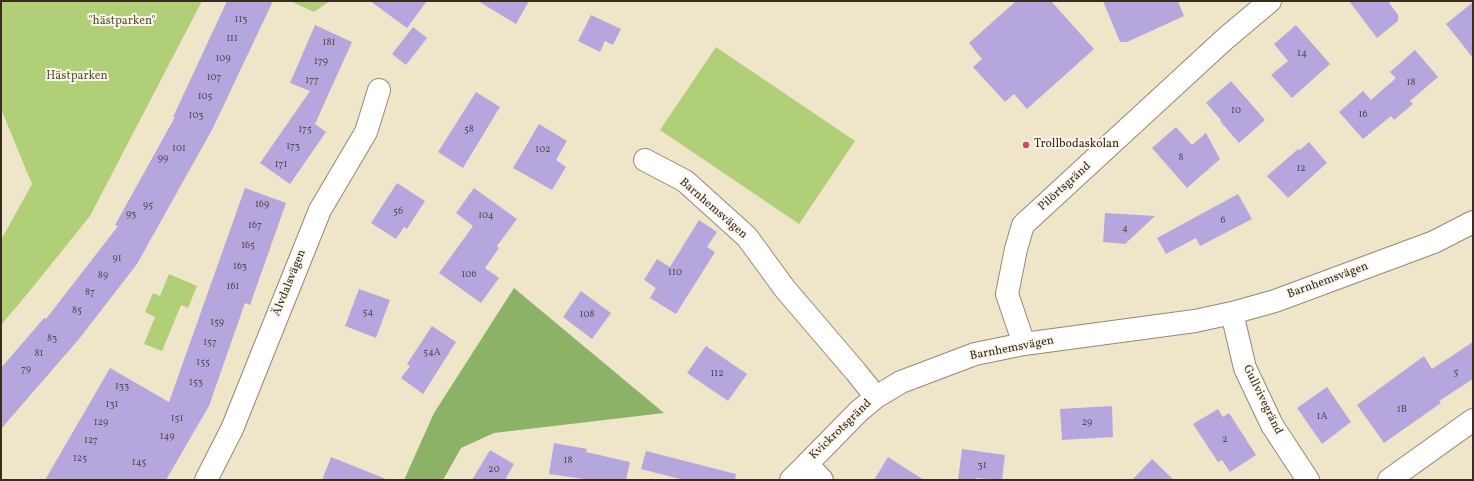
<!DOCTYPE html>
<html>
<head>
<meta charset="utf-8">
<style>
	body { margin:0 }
	#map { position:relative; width:1474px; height:481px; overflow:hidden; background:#efe6c9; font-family:Vollkorn,serif }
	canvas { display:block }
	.frame { position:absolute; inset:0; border:2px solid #3b2a1e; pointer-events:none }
</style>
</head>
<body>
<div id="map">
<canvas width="1474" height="481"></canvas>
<div class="frame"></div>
</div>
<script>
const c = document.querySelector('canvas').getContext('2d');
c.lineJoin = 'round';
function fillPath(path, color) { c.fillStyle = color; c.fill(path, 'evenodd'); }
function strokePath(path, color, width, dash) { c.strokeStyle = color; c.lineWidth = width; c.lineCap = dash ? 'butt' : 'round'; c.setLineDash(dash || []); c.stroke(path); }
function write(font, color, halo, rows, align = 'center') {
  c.font = font + ' Vollkorn,serif'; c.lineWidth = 4; c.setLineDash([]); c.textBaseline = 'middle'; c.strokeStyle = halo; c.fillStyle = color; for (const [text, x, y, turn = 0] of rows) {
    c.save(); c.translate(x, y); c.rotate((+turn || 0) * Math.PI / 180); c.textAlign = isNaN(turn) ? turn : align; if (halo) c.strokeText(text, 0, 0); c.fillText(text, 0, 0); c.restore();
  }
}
fillPath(new Path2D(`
	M3,1H202L90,216L28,293L1,325V240L32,184L1,109V3Z
	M290,1H330L314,12Z
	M716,47L855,141L799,224L660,130Z
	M169,274L197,286L188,308L181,305L162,351L144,344L155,317L145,312L153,293L160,296Z`), '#b0cf77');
fillPath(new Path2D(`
	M514,288L664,413L494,433L461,448L443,480H404L434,413Z`), '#8cb268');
fillPath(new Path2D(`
	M227,1H273L213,128L137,264L79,339L1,429V368L44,318L46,319L118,226L115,225L175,117H173Z
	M370,1H427L407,28Z
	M478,1H529L516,24Z
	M1016,1H1051L1094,49L1027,109L1014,94L1005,102L973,67L982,59L969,43Z
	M1103,1H1178L1184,16L1127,42H1120Z
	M1349,1H1388L1398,15V21L1377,38Z
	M1473,2V58L1446,24Z
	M591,15L621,29L613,45L605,41L600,52L578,41Z
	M315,25L352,42L315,124L326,132L290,184L260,163L310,91L290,83Z
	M1296,25L1330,64L1292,98L1271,75L1288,61L1274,44Z
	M413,27L427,38L406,65L392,54Z
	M1415,50L1438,77L1410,101L1413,104L1394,120L1391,116L1363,139L1339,112L1363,91L1371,100L1396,78L1390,72Z
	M1231,81L1265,120L1239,143L1220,121L1221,120L1206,103Z
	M476,92L500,107L463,168L438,152Z
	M539,124L567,141L556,160L566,167L552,190L513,168Z
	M1176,127L1192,145L1206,133L1220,159L1187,188L1152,148Z
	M1309,142L1327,163L1288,198L1267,176L1298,149L1300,150Z
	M397,183L425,201L407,229L404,227L396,239L371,223Z
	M245,188L286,203L250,305L245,303L209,406L166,480H45L110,368L169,402Z
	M474,188L517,219L497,246L499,248L485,268L499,278L481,303L439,273L473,226L456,213Z
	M1238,194L1252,219L1200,246L1196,238L1166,254L1157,238Z
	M1105,213L1155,216L1125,244L1103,242Z
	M699,220L717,232L707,247L715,252L676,314L650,298L656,288L644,280L657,259L670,267Z
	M359,289L390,300L376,338L345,326Z
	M581,291L611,313L592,339L563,317Z
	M432,326L456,342L423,394L401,378L410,366L407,364Z
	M1473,342V379L1439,401L1441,403L1384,443L1357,405L1424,356L1432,369Z
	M706,346L747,374L728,401L687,373Z
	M1327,387L1351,422L1322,444L1297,408Z
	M1112,406L1113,437L1062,440L1060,409Z
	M1218,409L1223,417L1229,413L1256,455L1230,472L1222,460L1218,462L1193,424Z
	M554,443L587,449L586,452L630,462L626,480H591L549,474Z
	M962,449L1005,455L1002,480L976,478V480H958Z
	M490,450L514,464L505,480H472Z
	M646,451L736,474L735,480H684L641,469Z
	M331,457L386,479L385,480H322Z
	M888,457L924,480H874Z
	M1152,459L1174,480H1132Z`), '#b5a7de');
const minor = new Path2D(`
	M645,160L685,181L747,237L785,289L856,372L876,397L901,382L975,354L1024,344L1195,321L1232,313L1275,301L1434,242L1473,222
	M1232,313L1245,368L1272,425L1308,480
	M1024,344L1007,294L1016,249L1023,225L1226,38L1270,1
	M206,480L232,429L320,210L366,132L379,90
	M791,480L807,464
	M822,480L807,464L859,411L876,397
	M1389,480L1473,420`);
strokePath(minor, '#958874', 24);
strokePath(minor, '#fff', 22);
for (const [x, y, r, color] of [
	[1026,145,4,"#d1495b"]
]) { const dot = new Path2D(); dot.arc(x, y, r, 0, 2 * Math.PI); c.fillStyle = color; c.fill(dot); strokePath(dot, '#fbf7ec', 1.5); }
write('10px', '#5a494e', null, [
	["113",241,20],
	["111",232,39],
	["181",329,43],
	["14",1302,54],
	["109",223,59],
	["179",321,62],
	["107",214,78],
	["177",312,81],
	["18",1411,83],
	["105",205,97],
	["10",1236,111],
	["16",1363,115],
	["103",196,116],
	["175",305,130],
	["58",469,130],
	["173",293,147],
	["101",179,149],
	["102",543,150],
	["8",1181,158],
	["99",163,159],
	["171",281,165],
	["12",1301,169],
	["169",262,205],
	["95",148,206],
	["56",398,212],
	["93",131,215],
	["104",486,216],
	["6",1223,221],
	["167",255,226],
	["4",1125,229],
	["165",248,246],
	["91",117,259],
	["163",240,267],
	["110",675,273],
	["106",469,275],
	["89",103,276],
	["161",233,287],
	["87",90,293],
	["85",77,311],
	["54",368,313],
	["108",587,315],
	["159",217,323],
	["83",52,339],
	["157",210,343],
	["54A",432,353],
	["81",39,354],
	["155",203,363],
	["79",26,370],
	["5",1456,373],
	["112",717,374],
	["153",196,383],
	["133",122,387],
	["131",112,405],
	["1B",1402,410],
	["1A",1322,417],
	["151",177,419],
	["129",101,423],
	["29",1087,423],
	["149",167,437],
	["2",1225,440],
	["127",91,441],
	["125",80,459],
	["18",568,461],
	["145",139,463],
	["31",982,466],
	["20",494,470]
]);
write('12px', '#585334', '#fbf7ec', [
	["\"hästparken\"",122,22],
	["Hästparken",77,77]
]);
write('12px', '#3b2a1e', '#fbf7ec', [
	["Trollbodaskolan",1034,145]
], 'left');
write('12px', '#3b2a1e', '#fbf7ec', [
	["Pilörtsgränd",1065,187,-42],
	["Barnhemsvägen",713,209,41],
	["Barnhemsvägen",1328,281,-20],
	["Älvdalsvägen",290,283,-68],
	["Barnhemsvägen",1012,349,-11],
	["Gullvivegränd",1262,400,64],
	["Kvickrotsgränd",841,430,-44]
]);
</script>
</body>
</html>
